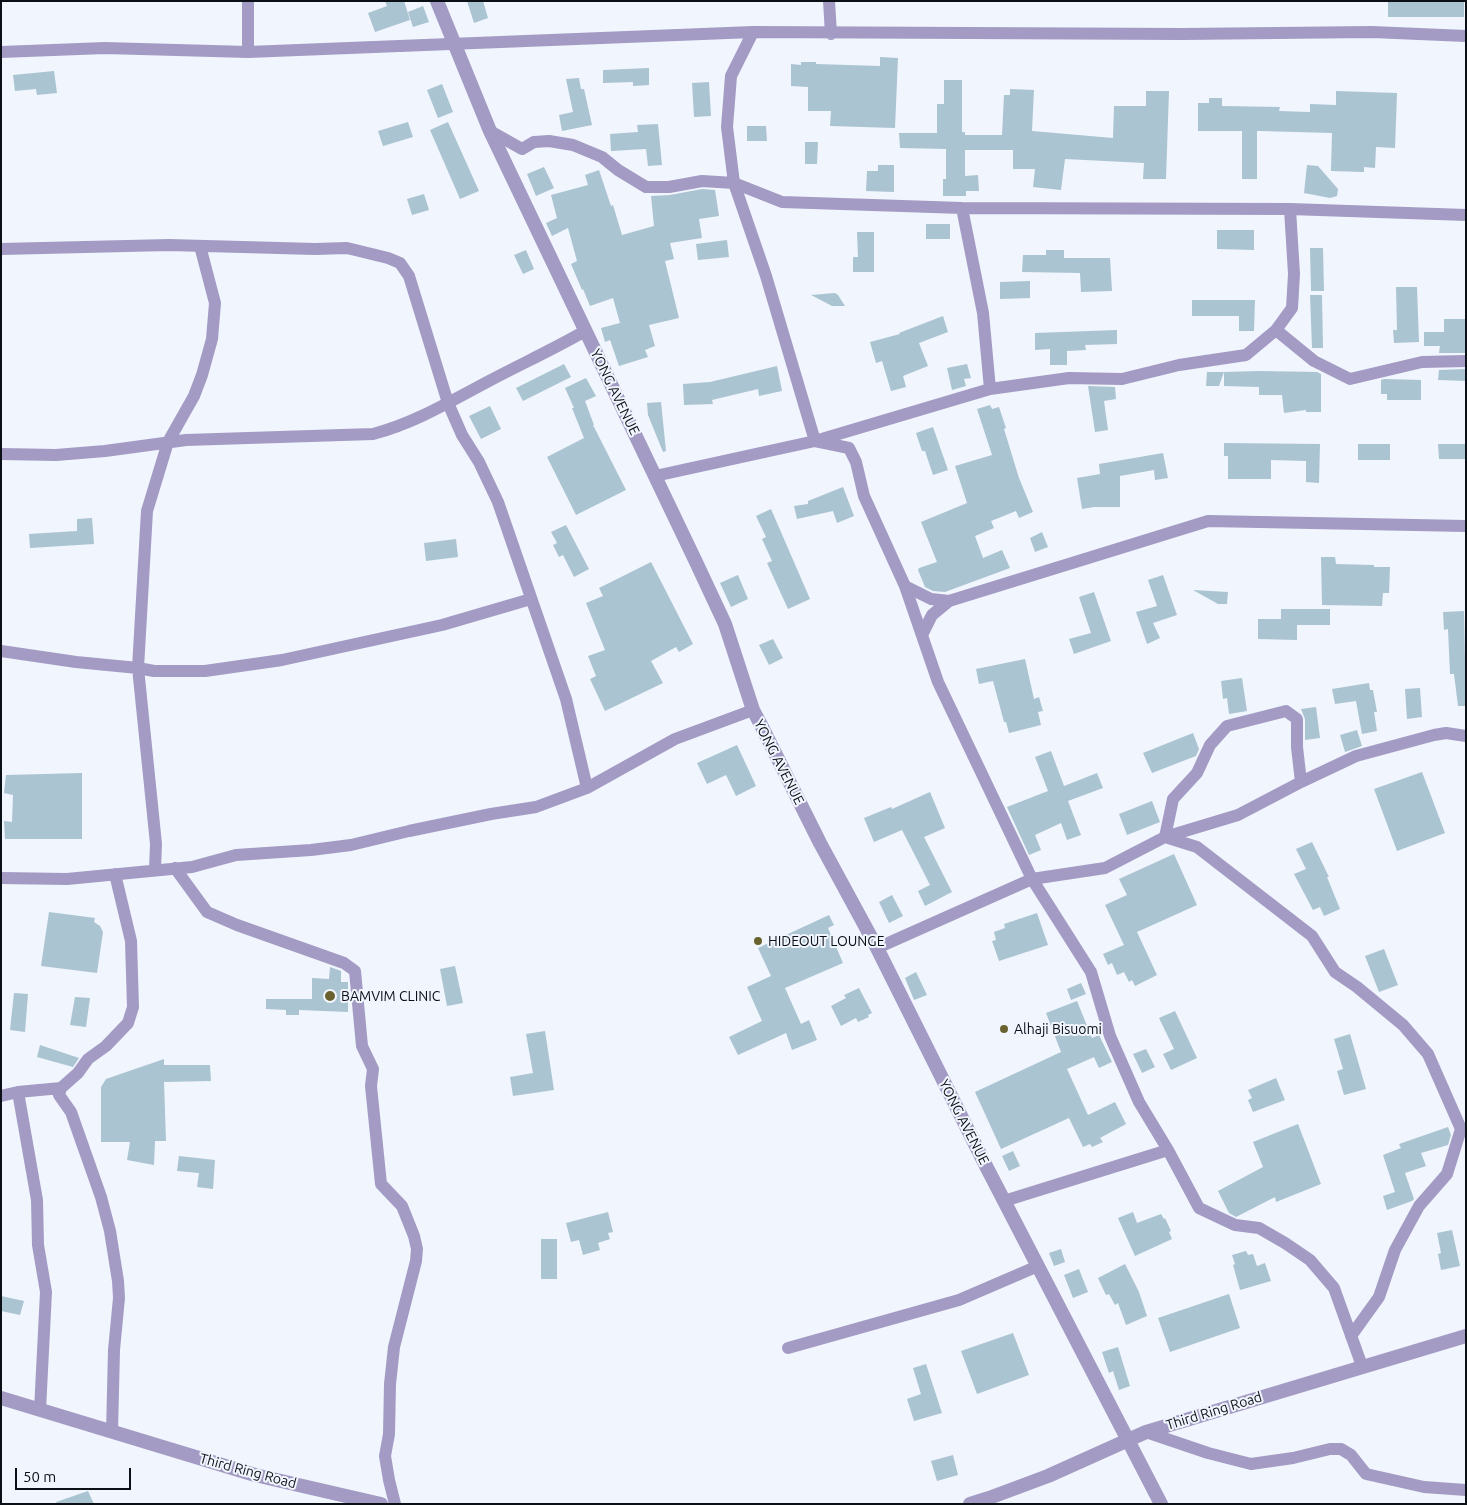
<!DOCTYPE html>
<html>
<head>
<meta charset="utf-8">
<style>
	body { margin:0 }
	#map { position:relative; width:1467px; height:1505px; overflow:hidden; background:#f0f5fe; font-family:Ubuntu,sans-serif }
	canvas { display:block }
	.frame { position:absolute; inset:0; border:2px solid #0b0f16; pointer-events:none }
	.scale { position:absolute; left:15px; top:1468px; width:116px; height:22px; box-sizing:border-box; border:2px solid #0b0f16; border-top:0; padding-left:6px; font-size:15px; line-height:18px; white-space:nowrap; color:#0b0f16; -webkit-text-stroke:4px #f0f5fe; paint-order:stroke }
</style>
</head>
<body>
<div id="map">
<canvas width="1467" height="1505"></canvas>
<div class="frame"></div>
<div class="scale">50 m</div>
</div>
<script>
const c = document.querySelector('canvas').getContext('2d');
c.lineJoin = 'round';
function fillPath(path, color) { c.fillStyle = color; c.fill(path, 'evenodd'); }
function strokePath(path, color, width, dash) { c.strokeStyle = color; c.lineWidth = width; c.lineCap = dash ? 'butt' : 'round'; c.setLineDash(dash || []); c.stroke(path); }
function write(font, color, halo, rows, align = 'center') {
  c.font = font + ' Ubuntu,sans-serif'; c.lineWidth = 4; c.setLineDash([]); c.textBaseline = 'middle'; c.strokeStyle = halo; c.fillStyle = color; for (const [text, x, y, turn = 0] of rows) {
    c.save(); c.translate(x, y); c.rotate((+turn || 0) * Math.PI / 180); c.textAlign = isNaN(turn) ? turn : align; if (halo) c.strokeText(text, 0, 0); c.fillText(text, 0, 0); c.restore();
  }
}
fillPath(new Path2D(`
	M385,1H404L410,20L375,32L368,13L387,6Z
	M467,1H483L488,18L474,23Z
	M1388,1H1464V17H1388Z
	M423,6L429,22L413,27L408,12Z
	M880,57L898,58L895,128L830,126L831,111H808V87L791,86V64L801,65V62H816V64L880,66Z
	M649,68V85L633,86V82L603,83V70Z
	M54,71L57,93L37,95L36,89L15,91L13,75Z
	M579,78L581,89H584L592,125L562,131L559,115L573,112L566,79Z
	M944,80H962V132H965V135H1002L1004,95H1010V89L1034,90L1032,131L1113,138L1114,106H1146V91H1169L1166,179H1143L1144,163L1065,159L1061,190L1033,187L1035,169H1013V150H965V176L978,175L979,191H966V196H943V179H946V149L900,148L899,133H937V104H944Z
	M709,82L711,116L694,117L692,83Z
	M442,84L453,112L438,118L427,90Z
	M1336,91L1397,93L1395,148L1376,147L1375,168L1364,167V172L1331,171L1332,133L1259,131H1257V179H1242V131H1198V103H1209V98H1222V106L1280,107L1279,111L1310,112V104L1336,105Z
	M408,122L413,137L383,146L378,131Z
	M448,122L479,191L460,199L430,130Z
	M658,124L662,165L648,166L646,149L611,151L610,134L638,132L637,125Z
	M747,126H766L767,141H747Z
	M805,142H818L817,164H805Z
	M878,165H894V192L866,191L867,171H878Z
	M1307,165L1318,166L1338,189L1337,196L1330,198L1304,193Z
	M544,167L554,188L536,196L527,174Z
	M599,170L611,206L613,205L622,235L654,226L651,196L670,195L702,189L715,190L719,216L699,219L702,238L670,243L674,259L665,261L679,318L649,325L655,346L645,350L648,357L619,366L610,340L605,342L601,328L620,323L613,298L590,306L583,289L582,290L571,264L577,261L568,228L552,236L546,223L557,218L551,195L588,185L585,175Z
	M424,194L429,210L412,215L407,199Z
	M926,224H950V239H926Z
	M1217,230H1254V250L1217,249Z
	M857,232H874V272H853V257H858Z
	M727,240L729,257L698,260L696,244Z
	M1310,248H1323L1324,291H1311Z
	M526,250L534,269L523,274L514,255Z
	M1046,250H1064V258H1110L1112,291L1081,292L1080,273L1022,272L1023,255H1046Z
	M1030,281V298L1000,299V282Z
	M1396,287H1417L1419,342L1394,343L1393,330H1397Z
	M835,293L838,295L845,306H832L811,295Z
	M1310,295H1322L1323,348H1312Z
	M1192,300H1255L1254,331H1239V316H1192Z
	M943,316L948,332L919,343L928,366L903,376L906,387L891,391L882,361L876,363L870,342L900,334L899,333Z
	M1444,319H1466V353H1439L1440,346H1424V332H1444Z
	M1117,330V344L1085,345L1086,350L1067,351V365H1050V349L1035,350V333Z
	M564,364L571,377L523,401L516,388Z
	M967,364L971,378L964,379L966,386L952,390L947,368Z
	M777,366L782,391L759,396L758,389L712,400L713,404L684,405L683,384L710,382Z
	M1466,369V381L1438,380L1439,370Z
	M1259,371L1317,372L1321,374V412H1306V410L1284,413L1282,395H1259V387L1224,386V372Z
	M1207,372H1224L1219,386H1206Z
	M586,378L596,396L585,401L594,425H593L626,490L576,515L547,457L584,438L572,408H574L565,388Z
	M1384,379L1421,380V400H1387V394H1381V380Z
	M1088,386L1115,387L1116,399L1104,401L1108,430L1095,432Z
	M661,402L666,451L663,452L648,415L647,403Z
	M990,405L992,409L999,407L1006,428L1004,429L1019,478L1033,512L1019,518L1016,511L991,521L994,528L975,536L983,558L1002,550L1010,568L945,592L933,591L925,587L918,570L919,568L937,562L921,522L967,503L955,466L992,455L977,409Z
	M490,406L501,429L481,439L469,416Z
	M933,427L948,470L933,475L925,451H922L916,433Z
	M1224,443L1320,444L1319,483L1306,482V461L1271,460V479H1228V456H1224Z
	M1358,444H1390V460H1358Z
	M1438,444H1466V459H1439Z
	M1163,453L1168,478L1155,480L1154,470L1120,476V507H1094L1082,509L1077,478L1100,474L1099,464Z
	M843,487L854,516L837,523L833,511L797,519L794,506L808,504V501Z
	M771,509L810,599L788,609L767,563L772,561L762,539L766,537L756,516Z
	M92,518L94,544L30,548L29,534L77,531V519Z
	M566,525L589,569L574,577L563,555L559,557L553,545L557,543L551,532Z
	M1042,532L1048,547L1035,552L1030,538Z
	M456,539L458,557L426,561L424,543Z
	M1321,557H1335L1336,564L1374,565V567H1390L1389,593H1383L1382,606L1322,605Z
	M651,562L693,644L679,652L676,647L651,661L663,683L605,711L590,679L596,676L588,656L605,650L586,603L603,596L599,588Z
	M738,575L748,599L731,607L720,583Z
	M1163,575L1177,615L1153,623L1160,638L1147,644L1136,612L1157,606L1148,580Z
	M1193,590L1228,592L1227,604H1218Z
	M1094,592L1111,641L1074,654L1069,639L1091,633L1079,597Z
	M1281,609H1330V625H1297V640L1258,639V619H1281Z
	M1464,611L1466,706H1458L1454,674H1450L1448,629L1444,630L1443,612Z
	M773,639L783,658L769,665L759,645Z
	M1025,659L1034,699L1039,697L1043,711L1038,712L1041,725L1009,733L1006,722H1004L993,681L979,684L976,669Z
	M1242,678L1247,711L1229,714L1227,698L1223,699L1221,681Z
	M1369,683L1370,690H1373L1377,712H1374L1377,731L1362,734L1356,701L1335,704L1332,689Z
	M1420,688L1422,717L1407,719L1405,689Z
	M1316,707L1320,738L1305,740V719L1301,709Z
	M1357,730L1362,746L1345,752L1340,735Z
	M1193,733L1199,749L1196,756L1152,773L1143,753Z
	M737,745L756,786L736,796L726,775L707,784L697,763Z
	M1051,751L1064,786L1097,773L1103,788L1068,801L1081,835L1067,840L1061,823L1035,835L1041,850L1029,855L1007,807L1048,791L1035,757Z
	M1422,772L1445,833L1397,851L1374,789Z
	M82,773V839H5L4,821L12,822L13,795L4,793L6,775Z
	M930,792L945,828L924,837L952,892L925,906L918,891L930,885L902,830L874,842L864,818L891,807L892,809Z
	M1152,801L1160,822L1127,835L1119,814Z
	M1312,842L1329,877H1327L1340,909L1324,916L1320,907L1313,910L1294,874L1306,869L1296,849Z
	M1174,854L1197,905L1137,932L1157,975L1135,986L1132,980L1129,982L1124,972L1117,975L1112,963L1108,965L1103,954L1124,945L1105,905L1127,895L1119,879Z
	M892,895L903,916L889,923L879,902Z
	M49,912L95,918L94,922L100,926L103,932L97,973L41,966Z
	M1037,913L1048,945L999,961L992,941L996,940L994,932L1005,928L1004,924Z
	M829,915L834,925L828,928L843,963L785,988L801,1024L809,1020L817,1040L792,1050L786,1033L738,1055L729,1037L762,1021L747,987L771,976L758,948Z
	M1384,949L1398,985L1379,992L1365,956Z
	M455,966L463,1003L447,1006L440,969Z
	M330,967L341,971V982H348V1012L299,1010V1015H286V1010L266,1009V999H312V978L329,979Z
	M916,972L927,995L914,1000L905,978Z
	M1081,983L1086,994L1071,1000L1067,989Z
	M859,988L872,1013L868,1015L869,1017L858,1022L856,1018L841,1026L831,1006L846,998L844,995Z
	M14,993L28,994L25,1032L10,1030Z
	M75,997L90,998L86,1027L70,1025Z
	M1077,1001L1092,1038L1099,1035L1112,1062L1099,1068L1094,1057L1067,1069L1088,1115L1115,1102L1126,1124L1100,1138L1103,1142L1092,1147L1090,1144L1083,1147L1069,1118L1001,1149L975,1092L1061,1052L1046,1013Z
	M1175,1011L1197,1058L1171,1070L1163,1054L1174,1049L1159,1018Z
	M545,1031L554,1090L513,1096L510,1077L533,1073L526,1034Z
	M1350,1034L1366,1089L1344,1095L1337,1071L1343,1069L1334,1039Z
	M40,1045L79,1058L73,1067L37,1057Z
	M1146,1049L1155,1067L1142,1073L1133,1054Z
	M164,1059V1065H210L211,1081L164,1082L166,1141H155L154,1165L127,1160L130,1142H101V1087L106,1079Z
	M1276,1078L1285,1100L1253,1112L1248,1100L1252,1098L1248,1090Z
	M1298,1124L1321,1184L1276,1202L1275,1197L1236,1217L1229,1213L1218,1191L1263,1167L1253,1142Z
	M1448,1127L1451,1135L1448,1145L1421,1153L1426,1166L1405,1173L1414,1199L1412,1201L1387,1210L1383,1196L1395,1192L1383,1155L1401,1148L1399,1144Z
	M1013,1151L1020,1166L1009,1171L1002,1156Z
	M179,1156L215,1160L213,1189L197,1187L199,1173L177,1171Z
	M608,1212L613,1232L608,1233L610,1239L598,1243L600,1250L583,1255L579,1240L571,1242L566,1223Z
	M1133,1212L1137,1223L1161,1214L1164,1219L1165,1218L1171,1231L1169,1232L1172,1239L1135,1256L1118,1218Z
	M1452,1230L1460,1266L1441,1270L1438,1254L1441,1253L1437,1233Z
	M541,1239H557V1279H541Z
	M1061,1249L1065,1262L1054,1266L1049,1253Z
	M1246,1251L1248,1255L1253,1254L1257,1266L1265,1263L1271,1281L1240,1290L1233,1265L1235,1264L1232,1255Z
	M1125,1264L1139,1292L1147,1316L1126,1325L1118,1303L1115,1305L1109,1294L1106,1295L1098,1278Z
	M1079,1269L1088,1292L1073,1298L1064,1275Z
	M1229,1294L1240,1328L1170,1352L1158,1318Z
	M1,1296L24,1301L20,1315L1,1311Z
	M1013,1333L1029,1375L977,1394L961,1351Z
	M1118,1347L1130,1386L1119,1390L1113,1371L1109,1373L1102,1352Z
	M926,1364L942,1413L914,1421L907,1399L921,1394L913,1368Z
	M953,1455L958,1475L937,1481L931,1461Z
	M88,1491L94,1504H57L56,1502Z`), '#abc4d1');
strokePath(new Path2D(`
	M248,1V52
	M829,1L831,34
	M753,32L731,76L727,127L734,183L766,276L815,441L849,448L856,462L864,496L905,586L938,682L1032,879L1091,972L1110,1036L1139,1102L1168,1150L1199,1208L1235,1225L1259,1228L1285,1243L1310,1260L1334,1288L1362,1366
	M1,52L105,48L248,52L753,32L1182,34L1372,32L1466,36
	M490,131L522,149L534,142L549,141L573,145L602,157L618,170L646,187H669L702,181L734,183L782,202L962,208L1290,209L1466,215
	M962,208L983,313L990,389
	M1,249L169,245L315,249L347,248L388,258L400,263L409,276L448,403L462,435L479,462L498,502L566,699L587,788
	M1276,330L1314,361L1350,379L1422,362L1466,361
	M1,454L56,455L105,451L186,440L373,434C415,423 451,401 489,381C521,364 554,349 585,331
	M655,476L815,441L990,389L1069,378L1122,379L1179,365L1246,355L1276,330L1292,308L1294,274L1290,209
	M905,586L931,599L949,601
	M922,635L932,615L949,601L1208,521L1466,526
	M1,651L76,662L138,668L154,671H205L282,660L442,625L531,599
	M1301,782L1297,747V719L1286,711L1227,726L1210,745L1197,773L1173,799L1165,837L1197,847L1312,936L1335,972L1357,987L1403,1025L1428,1054L1461,1129L1447,1174L1419,1206L1395,1250L1379,1297L1351,1336
	M175,868L207,912L237,925L344,963L355,971L362,1046L373,1069L371,1086L381,1184L402,1206L414,1236L417,1249L416,1261L394,1347L390,1384L389,1434L385,1456L389,1480L395,1504
	M155,869L156,844L138,668L147,511L168,442L194,396L202,375L212,339L215,303L200,246
	M1,878L67,879L192,867L236,855L311,850L351,845L409,831L491,814L536,807L587,788L675,739L753,710
	M877,948L1032,879L1105,868L1165,837L1238,815L1301,782L1356,756L1434,735L1446,733L1466,736
	M61,1088L59,1095L71,1112L101,1197L110,1231L118,1281L119,1298L114,1350L112,1432
	M18,1092L37,1200L38,1245L46,1292L40,1410
	M1,1096L18,1092L61,1088L78,1073L88,1059L106,1046L128,1023L133,1007L131,941L115,874
	M1004,1201L1168,1150
	M788,1348L959,1300L1038,1266
	M1146,1432L1208,1453L1251,1464L1293,1458L1330,1449H1341L1351,1455L1366,1474L1424,1487L1466,1490`), '#a39bc3', 12);
strokePath(new Path2D(`
	M437,1L490,131L696,562L725,624L753,710L761,725L820,843L877,948L986,1166L1161,1504
	M1,1398L255,1475L381,1504
	M970,1504L989,1498L1048,1476L1146,1432L1466,1336`), '#a39bc3', 14);
for (const [x, y, r, color] of [
	[758,941,5,"#6a622e"],
	[330,996,6,"#6a622e"],
	[1004,1029,5,"#6a622e"]
]) { const dot = new Path2D(); dot.arc(x, y, r, 0, 2 * Math.PI); c.fillStyle = color; c.fill(dot); strokePath(dot, '#f0f5fe', 2); }
write('14px', '#0b0f16', '#f0f5fe', [
	["YONG AVENUE",615,392,64],
	["YONG AVENUE",779,762,63],
	["YONG AVENUE",964,1122,63],
	["Third Ring Road",1214,1411,-17],
	["Third Ring Road",248,1471,15]
]);
write('14px', '#0b0f16', '#f0f5fe', [
	["HIDEOUT LOUNGE",768,941],
	["BAMVIM CLINIC",341,996],
	["Alhaji Bisuomi",1014,1029]
], 'left');
</script>
</body>
</html>
